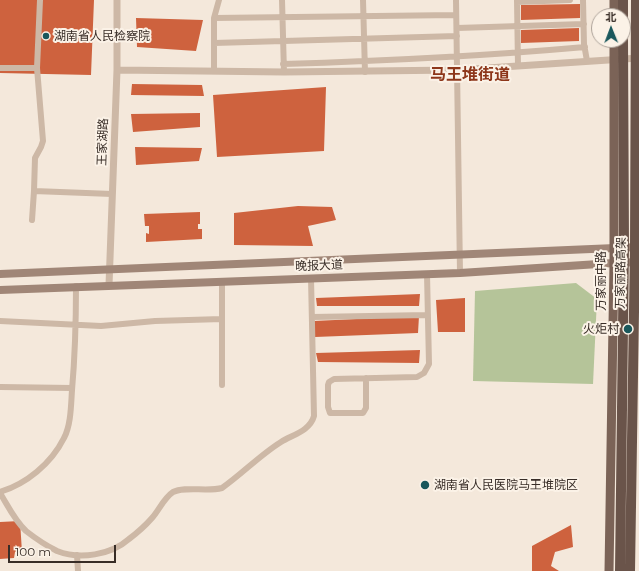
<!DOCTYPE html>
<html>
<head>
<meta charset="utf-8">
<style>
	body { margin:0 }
	#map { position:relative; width:639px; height:571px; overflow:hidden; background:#f4e8db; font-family:Montserrat,"Noto Sans SC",sans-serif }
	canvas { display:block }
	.north { position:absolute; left:591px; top:8px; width:40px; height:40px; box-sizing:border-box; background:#fbf2e7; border:1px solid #ada39a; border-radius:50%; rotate:359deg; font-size:11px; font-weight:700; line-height:16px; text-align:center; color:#382d27 }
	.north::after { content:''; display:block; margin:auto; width:14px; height:18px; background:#1a585c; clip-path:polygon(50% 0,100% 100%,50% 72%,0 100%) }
	.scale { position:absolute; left:8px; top:545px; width:108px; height:18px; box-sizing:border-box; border:2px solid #382d27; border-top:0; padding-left:5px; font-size:12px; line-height:14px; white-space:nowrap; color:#382d27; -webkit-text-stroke:3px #fbf2e7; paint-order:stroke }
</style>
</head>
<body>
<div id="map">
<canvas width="639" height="571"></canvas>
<div class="north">北</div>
<div class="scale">100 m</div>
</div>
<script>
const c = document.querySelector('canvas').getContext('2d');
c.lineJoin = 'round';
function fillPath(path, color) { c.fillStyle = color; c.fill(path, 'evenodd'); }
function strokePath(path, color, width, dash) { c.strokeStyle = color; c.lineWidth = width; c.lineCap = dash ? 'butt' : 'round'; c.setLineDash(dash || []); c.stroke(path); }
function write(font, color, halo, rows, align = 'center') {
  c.font = font + ' Montserrat,"Noto Sans SC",sans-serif'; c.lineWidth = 4; c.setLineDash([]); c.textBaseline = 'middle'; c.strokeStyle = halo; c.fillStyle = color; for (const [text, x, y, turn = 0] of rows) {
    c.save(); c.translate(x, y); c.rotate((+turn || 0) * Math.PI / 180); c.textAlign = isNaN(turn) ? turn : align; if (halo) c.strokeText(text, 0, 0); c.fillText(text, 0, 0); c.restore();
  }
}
fillPath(new Path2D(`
	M576,283L597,299L593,384L473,381L475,291Z`), '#b5c499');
fillPath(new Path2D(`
	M0,0H94L91,75L0,73Z
	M580,4V18L521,20V5Z
	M136,18L203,20L196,51L137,47Z
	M579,28V41L521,43V30Z
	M132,84L202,85L204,96L131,95Z
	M326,87L324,151L217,157L213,95Z
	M200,113V127L133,132L131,114Z
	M135,147L202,148L199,161L136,165Z
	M298,206L332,207L336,220L308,226L313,246L234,245V213Z
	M200,212V224H198V229H202V239L146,242V233L149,234V226H145L144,214Z
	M420,294L419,306H317L316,298Z
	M465,298V332H438L436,300Z
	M419,316L418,333L315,337L314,321Z
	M420,350L419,363L318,362L316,353Z
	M20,521L22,552H15L14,558L0,559V522Z
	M571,525L573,547L555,552L551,566L559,571H532V546Z`), '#ce623e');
strokePath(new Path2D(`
	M282,0L284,72
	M363,0L365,72
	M456,0L460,273
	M517,0L518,66
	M583,0L584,44L587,61
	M517,2L570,0
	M214,18L456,15
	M457,28L584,24
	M214,43L457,36
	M283,64C384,61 484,56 585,47
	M0,68H37
	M214,71V18L219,0
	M34,191L112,194
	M32,220L34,191L35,158L41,147L43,141L37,68L40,0
	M222,282V385
	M312,317L428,315
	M0,321L101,326L155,321L222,319
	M366,378V408L363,413H330L328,407V385L329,382L334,379L417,377L424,373L429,364L427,274
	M0,387L72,388
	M0,492C26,484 51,464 64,438C71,425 71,405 72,390C75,356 76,321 76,286
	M0,493C8,506 15,521 26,531C35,538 47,546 57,551C80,560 111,555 129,539C137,533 145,526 152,518C159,510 164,498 173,492C185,486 207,492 222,488C242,474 260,455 281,442C292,435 310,431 314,416L311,278
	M77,555L78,571`), '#cdb8a6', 6);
strokePath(new Path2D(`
	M117,70L284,72L457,70L639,58
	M109,285L117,70V0`), '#cdb8a6', 7);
strokePath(new Path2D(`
	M0,274L639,247
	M0,290L460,273L614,263L639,262`), '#a08677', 8);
strokePath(new Path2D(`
	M614,0V16
	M609,571L614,263V40`), '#7b6357', 9);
strokePath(new Path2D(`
	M623,16V0`), '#6a544a', 10);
strokePath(new Path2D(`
	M620,571L624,246L623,40
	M630,571L635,246L636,0`), '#6a544a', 10);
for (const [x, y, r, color] of [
	[46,36,4,"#1a585c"],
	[628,329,5,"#1a585c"],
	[425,485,5,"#1a585c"]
]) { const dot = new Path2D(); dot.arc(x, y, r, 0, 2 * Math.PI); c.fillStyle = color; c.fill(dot); strokePath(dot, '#fbf2e7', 1.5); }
write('12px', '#382d27', '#fbf2e7', [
	["湖南省人民检察院",54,36],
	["火炬村",619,329,"right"],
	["湖南省人民医院马王堆院区",434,485]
], 'left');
write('12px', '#382d27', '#fbf2e7', [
	["王家湖路",103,142,-88],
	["晚报大道",319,266,-2],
	["万家丽路高架",621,273,-89],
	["万家丽中路",601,281,-90]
]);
write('bold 16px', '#8d361a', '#fbf2e7', [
	["马王堆街道",470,75]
]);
</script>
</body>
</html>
